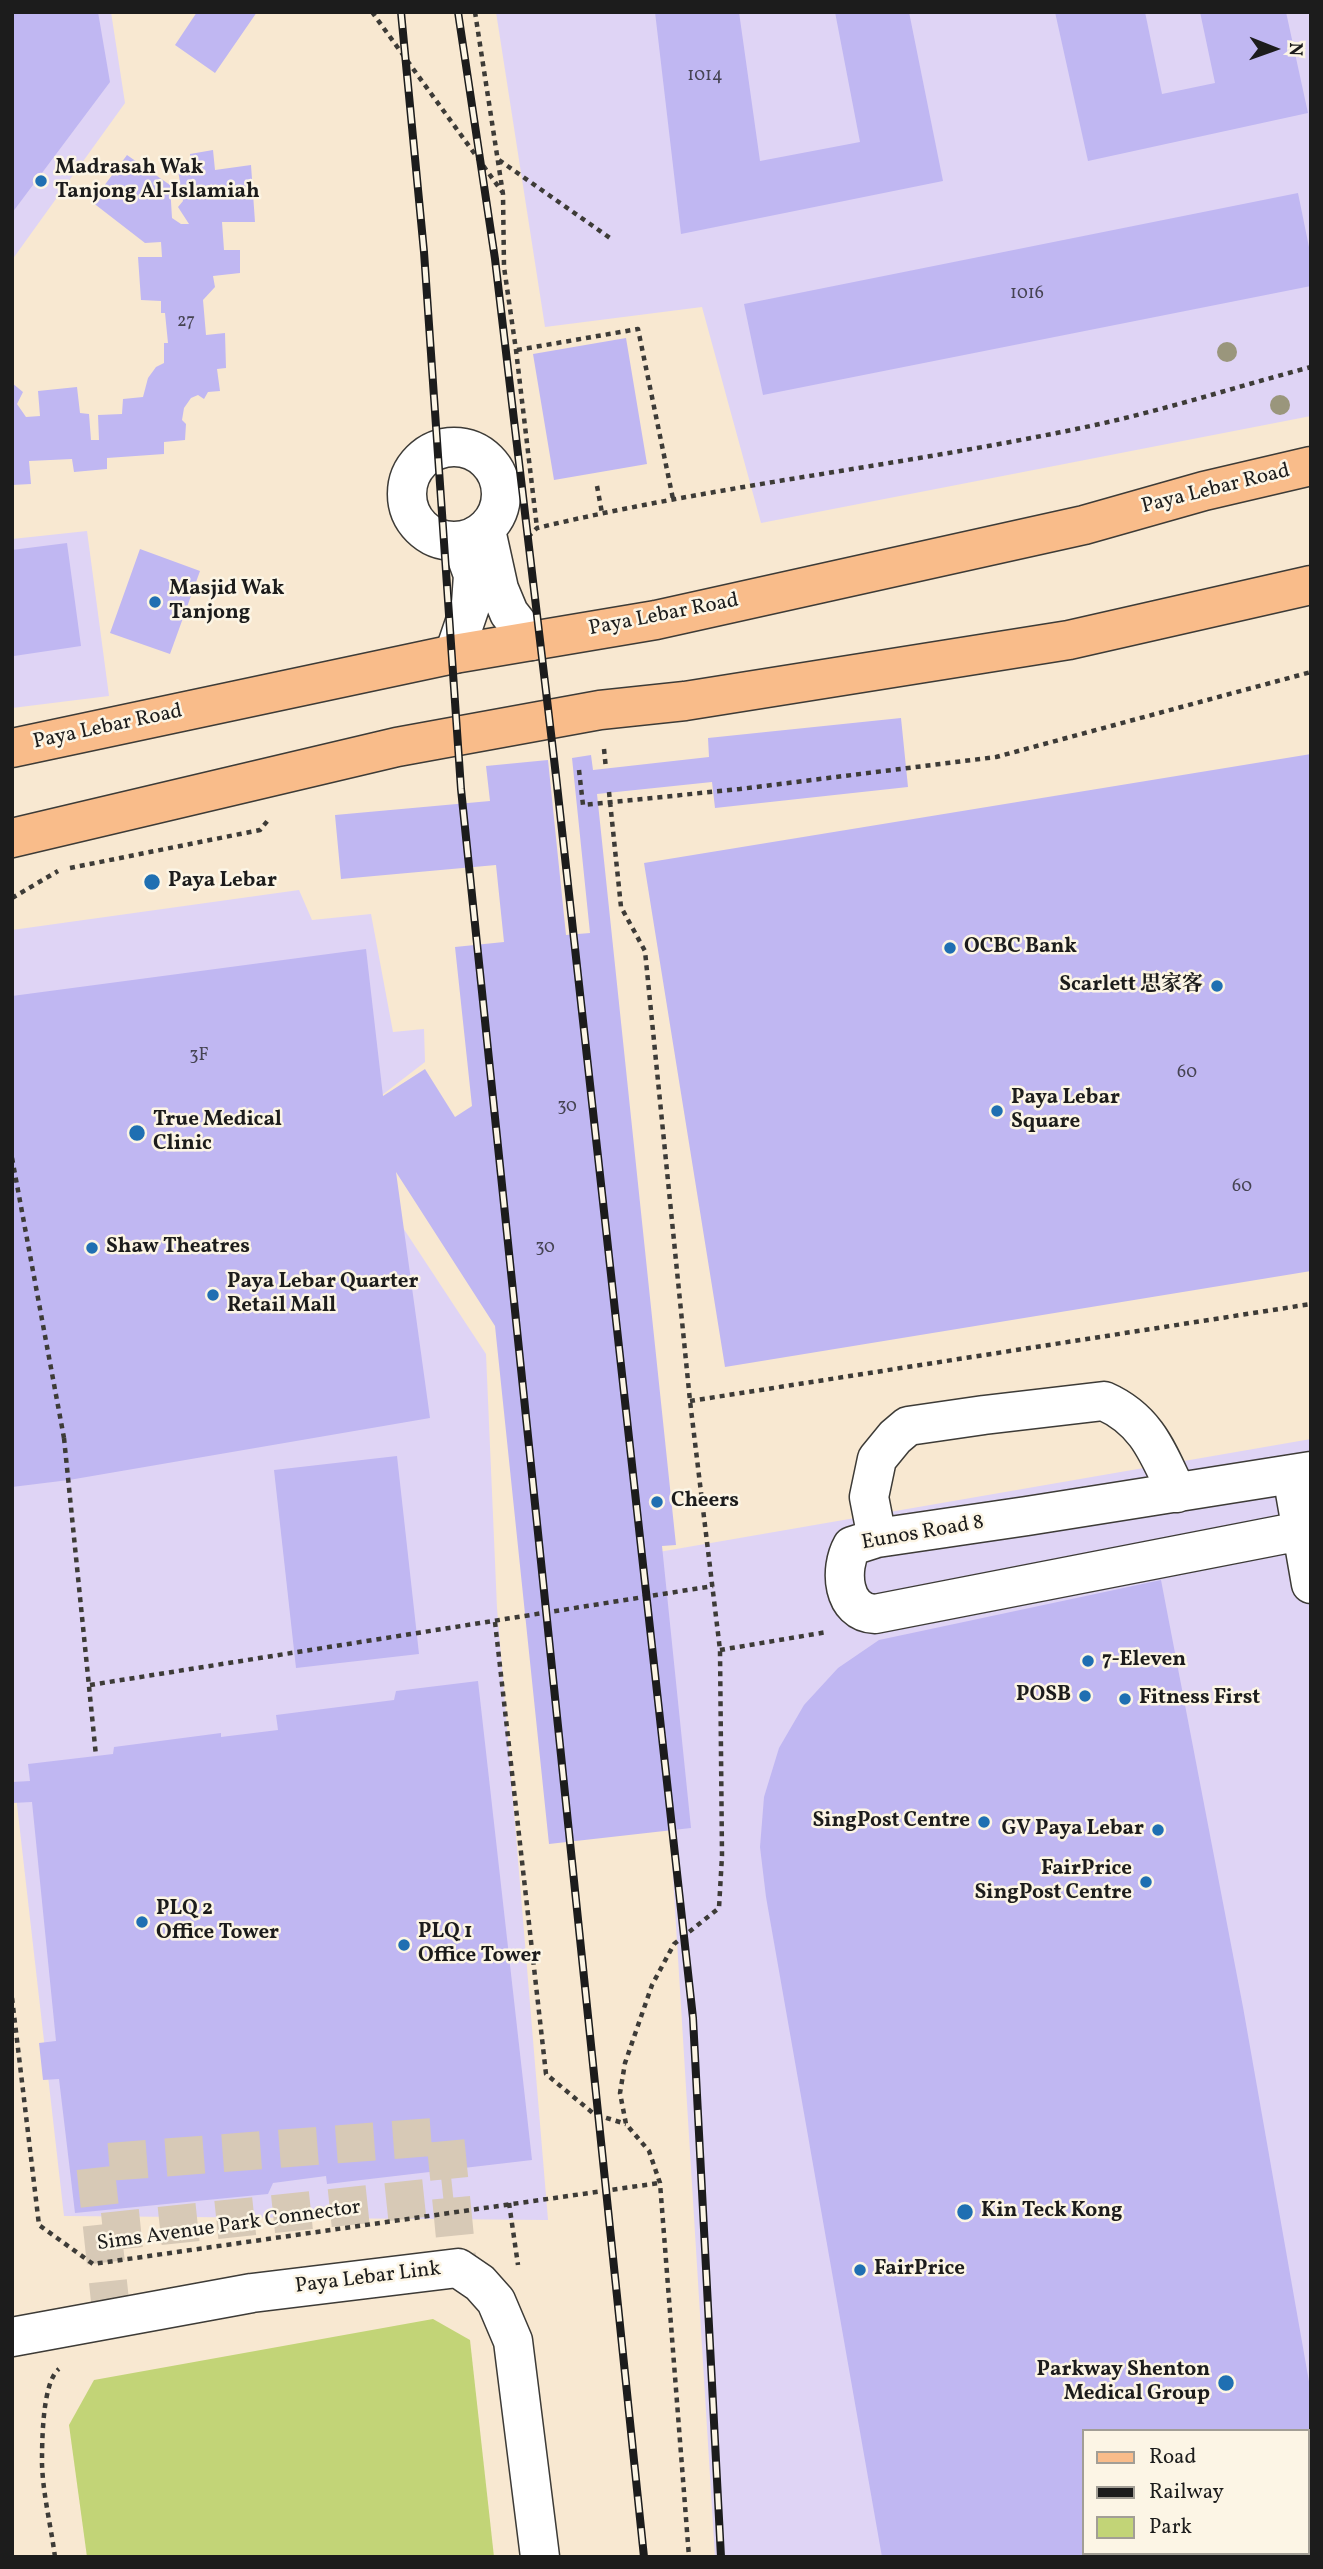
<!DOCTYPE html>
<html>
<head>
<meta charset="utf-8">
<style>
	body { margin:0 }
	#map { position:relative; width:1323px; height:2569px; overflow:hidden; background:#f8e8d1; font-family:Vollkorn,serif }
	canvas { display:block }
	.frame { position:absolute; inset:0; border:14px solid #1c1c1c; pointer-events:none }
	.legend { position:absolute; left:1082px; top:2429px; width:228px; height:126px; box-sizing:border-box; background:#fcf5e5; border:2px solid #a29e95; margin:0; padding:9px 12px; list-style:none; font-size:21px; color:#1c1c1c }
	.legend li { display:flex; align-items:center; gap:14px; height:35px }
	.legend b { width:35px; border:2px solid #a29e95 }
	.north { position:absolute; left:1239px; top:14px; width:70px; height:70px; -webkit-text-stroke:5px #fcf5e5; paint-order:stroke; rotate:91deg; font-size:19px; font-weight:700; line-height:28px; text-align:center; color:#1c1c1c }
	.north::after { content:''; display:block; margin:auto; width:24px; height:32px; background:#1c1c1c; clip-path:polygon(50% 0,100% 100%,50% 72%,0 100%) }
</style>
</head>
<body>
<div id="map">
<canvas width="1323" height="2569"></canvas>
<div class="frame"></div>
<ul class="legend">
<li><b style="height:9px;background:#f9bc8a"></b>Road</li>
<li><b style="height:9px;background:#1c1c1c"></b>Railway</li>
<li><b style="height:19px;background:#c2d477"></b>Park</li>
</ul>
<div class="north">N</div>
</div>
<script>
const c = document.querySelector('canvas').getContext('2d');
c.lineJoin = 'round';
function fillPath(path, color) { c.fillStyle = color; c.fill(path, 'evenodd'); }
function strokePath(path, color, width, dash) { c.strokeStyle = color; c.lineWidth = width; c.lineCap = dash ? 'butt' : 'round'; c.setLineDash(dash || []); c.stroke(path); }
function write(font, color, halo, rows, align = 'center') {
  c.font = font + ' Vollkorn,"Noto Serif SC",serif'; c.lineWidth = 5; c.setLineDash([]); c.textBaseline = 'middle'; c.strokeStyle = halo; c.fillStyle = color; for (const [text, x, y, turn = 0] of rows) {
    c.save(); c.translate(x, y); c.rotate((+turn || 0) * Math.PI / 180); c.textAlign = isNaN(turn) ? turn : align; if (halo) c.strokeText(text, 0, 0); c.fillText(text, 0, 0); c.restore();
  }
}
fillPath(new Path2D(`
	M12,12H111L125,103L12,260Z
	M496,12H1311V416L761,523L702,307L545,327Z
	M87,531L109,696L12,708V539Z
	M299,890L312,920L371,914L393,1032L424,1029L425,1062L338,1129L486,1354L497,1608L548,2220L64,2216L12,1761V930Z
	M1311,1439V2557H715L653,1553ZM1083,2431H1307V2553H1083Z`), '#dfd4f5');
fillPath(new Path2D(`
	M433,2319L470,2340L494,2557H87L69,2425L94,2380Z`), '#c2d477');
fillPath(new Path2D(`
	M12,12H98L110,82L12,213Z
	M197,12H257L215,73L175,45Z
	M655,12H739L760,161L860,142L835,12H909L943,181L681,234Z
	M1055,12H1145L1162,94L1215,83L1200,12H1286L1308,113L1088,161Z
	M213,150L215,170L251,165L255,222H222L224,250H240V273L213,276L215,287L203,300L206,335L225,333L226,368L217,369L220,391L208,392L204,399L198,395L191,398L184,408L182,420L186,424L185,440L164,442V454L107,458V469L74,472L72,459L29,461L31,484L12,485V383L23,392L17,404L26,417L40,416L38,391L77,387L80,413L89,414L91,440H99L98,415L122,414L123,399L143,397L148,378L156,367L164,363V343H168L165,313H161V301L141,300L138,257H162L161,242L145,243L92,202L127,155L170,185L172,218L181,224H189L178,207L183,201L178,170L191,169L190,154Z
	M1298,193L1311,257V286L763,395L744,304Z
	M626,338L647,464L554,480L533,354Z
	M67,543L81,646L14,656L12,550Z
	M140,549L200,571L170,654L110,633Z
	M901,718L908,787L715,808L712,782L597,794L676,1545L662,1546L691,1828L549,1844L495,1326L396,1172L430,1418L69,1480L12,1487V996L366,949L383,1096L425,1069L455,1117L472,1106L455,947L504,942L496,865L341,879L335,815L490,801L486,766L548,760L566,935L590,933L572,758L591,755L593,770L709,757L708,738Z
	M1311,754V1271L725,1367L644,863Z
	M397,1456L419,1654L296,1668L274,1470Z
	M1161,1580L1243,2007L1311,2393V2557H882L766,1897L760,1847L764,1797L779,1748L804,1705L838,1668L879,1640ZM1083,2431H1307V2553H1083Z
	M478,1681L532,2160L327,2184L326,2176L273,2183L268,2194L75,2213L59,2079L43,2080L39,2043L56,2041L32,1802L12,1803V1782L30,1781L28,1764L113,1754L114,1747L221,1733V1737L278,1730L276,1715L394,1700L396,1691Z`), '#c0b7f2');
strokePath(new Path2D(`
	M103,2232L453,2195
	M112,2319L95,2163L445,2136L458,2268`), '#d7c9b6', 38, [38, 19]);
const minor = new Path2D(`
	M407 494a47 47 0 1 1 94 0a47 47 0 1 1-94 0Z
	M486,530L499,589L509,613L531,641
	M454,654L471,604L473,575L461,542
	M1311,1471L1027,1516L877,1538L852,1546C839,1569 842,1613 875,1614L1311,1529
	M1292,1475L1311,1584
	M877,1538L869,1497L877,1459L895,1437L908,1426L984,1415L1104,1401C1147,1420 1158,1453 1177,1493
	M12,2337L252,2293L458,2268L480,2283L496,2301L513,2341L540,2557`);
const major = new Path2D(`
	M12,748L454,654L656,620L1084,525L1204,491L1311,466
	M12,838L397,747L600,710L685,701L1069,640L1311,585`);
strokePath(minor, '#3d3b37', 41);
strokePath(major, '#3d3b37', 41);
strokePath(new Path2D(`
	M372,12L503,193
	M475,12L503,194L504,267L516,350L537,528
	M499,160L610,238
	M517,350L638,329L673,499
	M597,486L602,513
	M528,537L537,528C721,484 910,465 1095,425C1168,409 1239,386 1311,367
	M604,749L606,769
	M579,770L583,805L740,789L996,757L1311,672
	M609,792L621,907L645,951L690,1401L720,1650L722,1856L719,1908L674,1944L652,1985L625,2063L620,2093L626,2124L649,2151L660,2183L689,2557
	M70,868L260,830L269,819
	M12,898L58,871
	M12,1158L64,1438
	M690,1401L1311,1304
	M495,1622L546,2074L594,2114L626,2124
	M720,1650L827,1632
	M90,1685L713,1586
	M12,1998L39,2225L93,2264L659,2183
	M509,2203L518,2265
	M55,2557C51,2526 43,2495 42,2464C42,2444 42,2382 59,2369`), '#3d3b37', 4.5, [5, 5]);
strokePath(minor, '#fff', 38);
strokePath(major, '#f9bc8a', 38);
const rail = new Path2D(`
	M401,12L424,252L461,789L644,2557
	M458,12L495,259L556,776L693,2018L721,2557`);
strokePath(rail, '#1c1c1c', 8);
strokePath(rail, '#fcf5e5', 5, [16]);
strokePath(new Path2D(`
	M64,1438L96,1756`), '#3d3b37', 4.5, [5, 5]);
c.fillStyle = '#9a967c';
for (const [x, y] of [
	[1227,352],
	[1280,405]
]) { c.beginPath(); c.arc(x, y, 10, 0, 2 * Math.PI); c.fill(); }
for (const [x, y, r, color] of [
	[41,181,7,"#1f6fb2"],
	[155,602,7,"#1f6fb2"],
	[152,882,9,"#1f6fb2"],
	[950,948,7,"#1f6fb2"],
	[1217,986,7,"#1f6fb2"],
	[997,1111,7,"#1f6fb2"],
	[137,1133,9,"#1f6fb2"],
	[92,1248,7,"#1f6fb2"],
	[213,1295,7,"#1f6fb2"],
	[657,1502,7,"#1f6fb2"],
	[1088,1661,7,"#1f6fb2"],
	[1085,1696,7,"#1f6fb2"],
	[1125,1699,7,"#1f6fb2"],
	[984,1822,7,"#1f6fb2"],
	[1158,1830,7,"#1f6fb2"],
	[1146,1882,7,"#1f6fb2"],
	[142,1922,7,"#1f6fb2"],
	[404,1945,7,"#1f6fb2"],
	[965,2212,9,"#1f6fb2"],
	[860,2270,7,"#1f6fb2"],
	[1226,2383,9,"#1f6fb2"]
]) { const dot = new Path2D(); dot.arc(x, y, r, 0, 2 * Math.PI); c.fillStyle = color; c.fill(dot); strokePath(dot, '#fcf5e5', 2.5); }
write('18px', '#454352', null, [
	["1014",705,77],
	["1016",1027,295],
	["27",186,323],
	["3F",199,1057],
	["60",1187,1074],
	["30",567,1108],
	["60",1242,1188],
	["30",545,1249]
]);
write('bold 21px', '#1c1c1c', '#fcf5e5', [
	["Madrasah Wak",55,169],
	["Tanjong Al-Islamiah",55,193],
	["Masjid Wak",169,590],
	["Tanjong",169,614],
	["Paya Lebar",168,882],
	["OCBC Bank",964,948],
	["Scarlett 思家客",1203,986,"right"],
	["Paya Lebar",1011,1099],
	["Square",1011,1123],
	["True Medical",153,1121],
	["Clinic",153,1145],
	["Shaw Theatres",106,1248],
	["Paya Lebar Quarter",227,1283],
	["Retail Mall",227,1307],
	["Cheers",671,1502],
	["7-Eleven",1102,1661],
	["POSB",1071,1696,"right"],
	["Fitness First",1139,1699],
	["SingPost Centre",970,1822,"right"],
	["GV Paya Lebar",1144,1830,"right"],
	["FairPrice",1132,1870,"right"],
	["SingPost Centre",1132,1894,"right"],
	["PLQ 2",156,1910],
	["Office Tower",156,1934],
	["PLQ 1",418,1933],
	["Office Tower",418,1957],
	["Kin Teck Kong",981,2212],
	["FairPrice",874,2270],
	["Parkway Shenton",1210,2371,"right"],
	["Medical Group",1210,2395,"right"]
], 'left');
write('21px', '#1c1c1c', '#fcf5e5', [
	["Paya Lebar Road",1216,490,-14],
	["Paya Lebar Road",664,616,-11],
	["Paya Lebar Road",108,728,-12],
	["Eunos Road 8",923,1534,-10],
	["Sims Avenue Park Connector",229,2227,-8],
	["Paya Lebar Link",368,2279,-7]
]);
</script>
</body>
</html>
